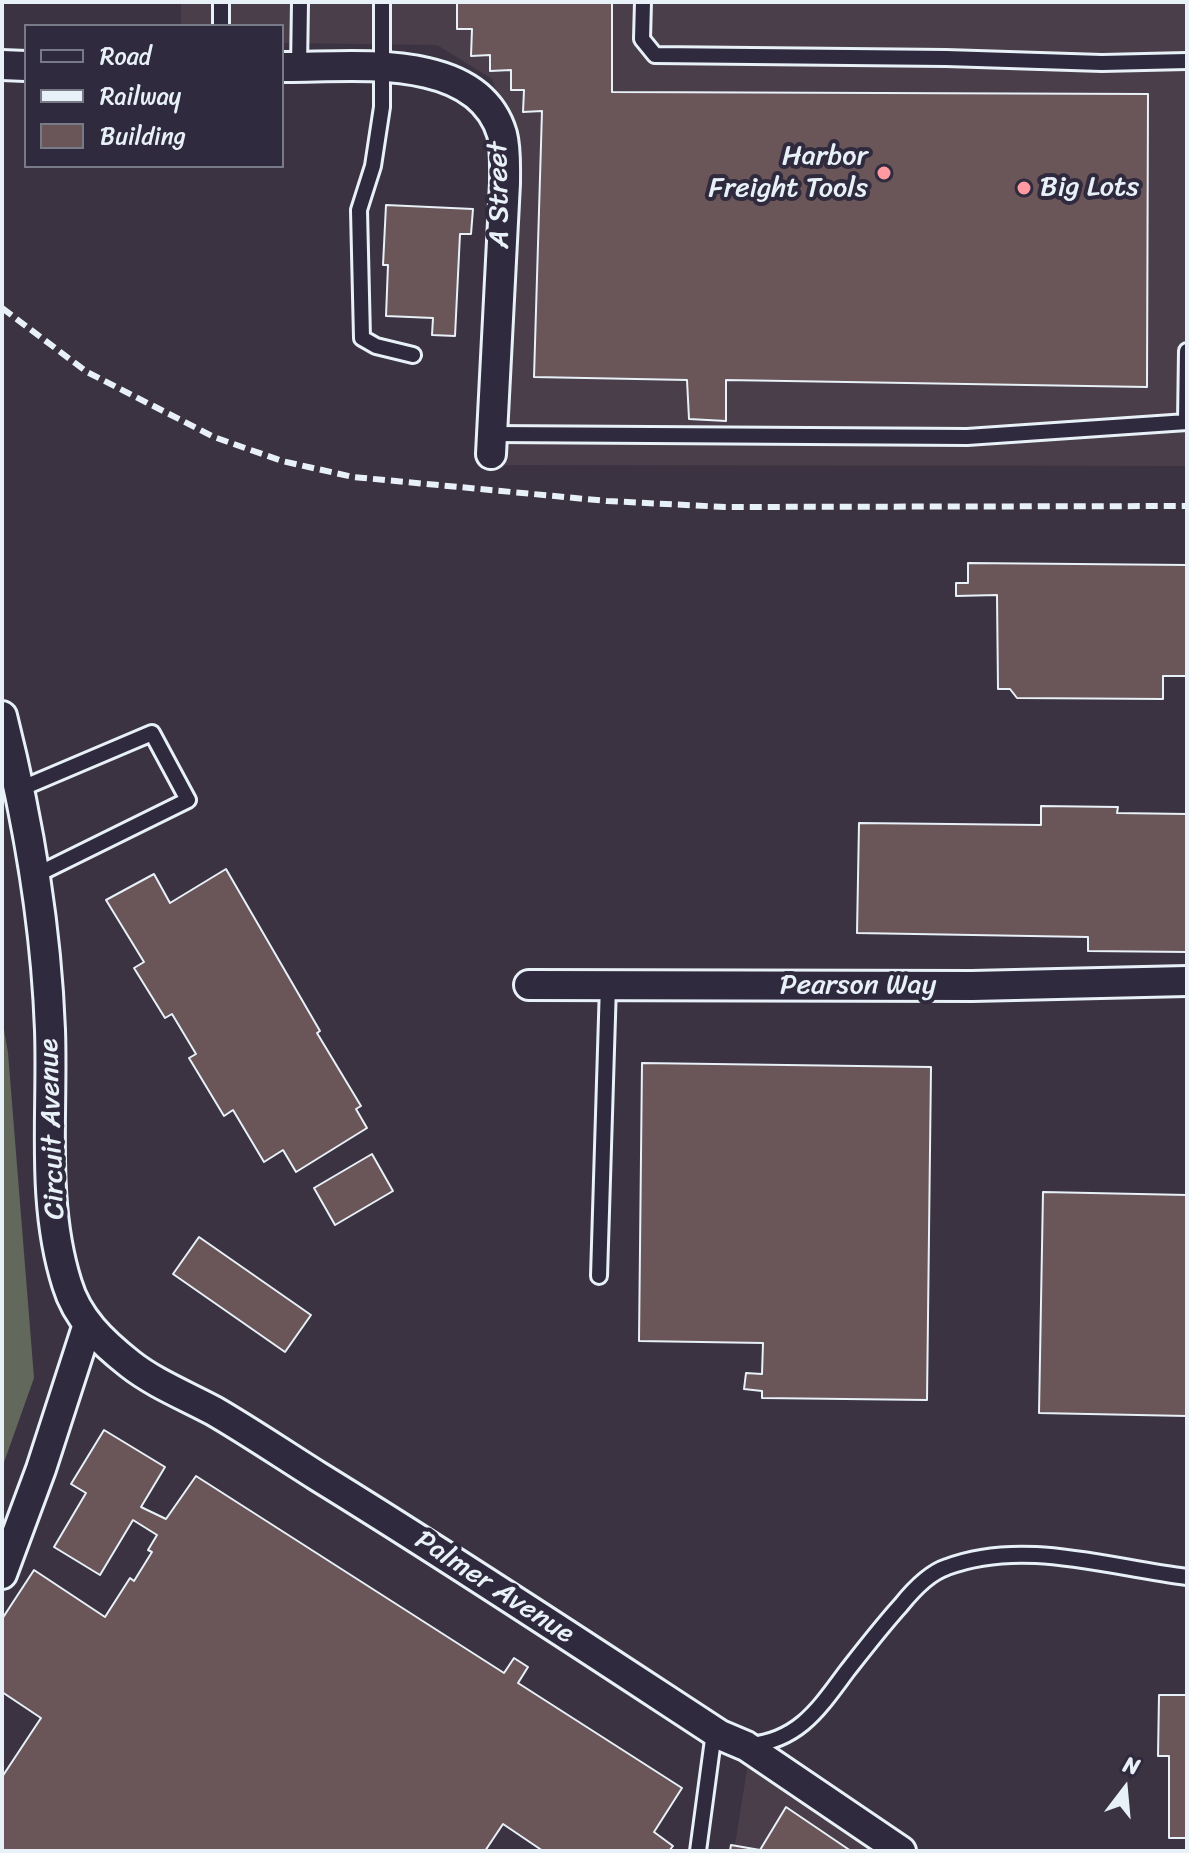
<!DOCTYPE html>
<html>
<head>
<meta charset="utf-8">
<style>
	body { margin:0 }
	#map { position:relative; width:1189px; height:1853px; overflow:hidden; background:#3b3342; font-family:Sriracha,sans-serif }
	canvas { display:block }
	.frame { position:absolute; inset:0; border:4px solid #e8f1f8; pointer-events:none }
	.legend { position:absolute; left:24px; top:24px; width:260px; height:144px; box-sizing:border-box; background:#2f2a3d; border:2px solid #797a88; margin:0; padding:10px 14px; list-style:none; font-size:24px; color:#e8f1f8 }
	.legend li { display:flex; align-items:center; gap:16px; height:40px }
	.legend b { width:40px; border:2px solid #797a88 }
	.north { position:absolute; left:1085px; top:1749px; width:80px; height:80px; -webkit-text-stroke:6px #2f2a3d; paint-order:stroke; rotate:16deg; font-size:22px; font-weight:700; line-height:32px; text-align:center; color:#e8f1f8 }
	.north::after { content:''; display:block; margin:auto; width:28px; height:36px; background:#e8f1f8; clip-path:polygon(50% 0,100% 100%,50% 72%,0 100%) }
</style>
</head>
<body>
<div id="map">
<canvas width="1189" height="1853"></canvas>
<div class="frame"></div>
<ul class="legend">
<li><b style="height:10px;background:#2f2a3d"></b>Road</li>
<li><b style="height:10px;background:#e8f1f8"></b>Railway</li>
<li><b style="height:22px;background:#6a5658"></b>Building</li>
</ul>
<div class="north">N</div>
</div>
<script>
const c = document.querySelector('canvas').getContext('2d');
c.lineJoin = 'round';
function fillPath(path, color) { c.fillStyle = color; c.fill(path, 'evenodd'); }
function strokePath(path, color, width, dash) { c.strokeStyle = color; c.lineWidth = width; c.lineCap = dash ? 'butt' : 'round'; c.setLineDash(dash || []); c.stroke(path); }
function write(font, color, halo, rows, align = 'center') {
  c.font = font + ' Sriracha,sans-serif'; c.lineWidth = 8; c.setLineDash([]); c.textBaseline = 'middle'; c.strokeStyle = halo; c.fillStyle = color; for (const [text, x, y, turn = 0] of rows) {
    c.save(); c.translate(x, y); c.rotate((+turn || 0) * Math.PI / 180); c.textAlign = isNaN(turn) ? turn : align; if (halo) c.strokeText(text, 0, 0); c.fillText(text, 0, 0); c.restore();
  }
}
fillPath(new Path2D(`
	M181,2H1187V466L502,465L521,165L492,79L437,45L282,43V26H181Z
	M748,1763L887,1851H734Z`), '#493e49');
fillPath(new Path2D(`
	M2,1018L8,1053L34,1378L2,1468Z`), '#62695c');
const building = new Path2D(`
	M457,2H612V92L1148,94L1147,387L726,380V421L689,419L687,380L534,377L542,111L523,112L524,90H511V70L490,71V55L471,56L472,29H457Z
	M386,205L473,209L471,234H460L455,336L432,335L433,318L386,316L388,265H383Z
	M968,563L1187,565V676H1163V699L1017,698L1010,689H998L997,595L956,596V583H968Z
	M1041,806L1118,807L1117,813L1187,814V952L1088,951V937L857,933L859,823L1041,825Z
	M226,869L320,1031L317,1033L361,1106L356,1109L367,1128L296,1172L283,1150L264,1162L233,1110L224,1116L189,1058L196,1054L172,1014L165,1018L134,968L144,962L106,900L154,874L170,903Z
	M642,1063L931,1067L927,1400L762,1398V1391L744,1389L746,1373L762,1374L763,1343L639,1341Z
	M372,1154L393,1191L335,1225L314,1188Z
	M1043,1192L1187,1195V1416L1039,1413Z
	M199,1237L311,1315L285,1352L173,1274Z
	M104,1430L165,1467L141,1507L166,1519L196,1476L504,1673L514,1658L528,1667L518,1683L682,1788L654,1832L673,1846L669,1851H543L503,1824L485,1851H2V1777L41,1718L2,1692V1619L34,1570L105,1617L130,1578L134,1581L152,1552L148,1550L157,1535L133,1520L100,1575L54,1547L86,1493L71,1484Z
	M1159,1695H1187V1838H1169V1756H1158Z
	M786,1807L851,1851H730L731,1845L760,1850Z`);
fillPath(building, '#6a5658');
strokePath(building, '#e8f1f8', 2);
const lane = new Path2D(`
	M221,2V26
	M382,2V107L373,166L359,210L362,338L376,346L413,355
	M643,2L642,39L655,55L946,58L1102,63L1187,61
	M299,68L300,2
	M1186,422L1187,351
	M492,434L967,437L1187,422
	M20,789L152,733L188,800L36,875
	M599,1276L608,985
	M750,1745C800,1740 820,1707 847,1671C865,1648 882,1626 901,1605C913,1590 929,1573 947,1567C1024,1538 1110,1568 1187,1577
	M698,1851L714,1732`);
const street = new Path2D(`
	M2,65L26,66
	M282,67C349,68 477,50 502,134C506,149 505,167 505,183L491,454
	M2,716C28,819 46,924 50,1030C53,1114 41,1202 67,1284C77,1318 102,1342 130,1364C154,1383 186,1396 214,1411C250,1432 284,1455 319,1477C454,1560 587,1648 720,1735L746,1746L901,1851
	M529,985L972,986L1187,981
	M2,1574L41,1469L88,1324`);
strokePath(lane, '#e8f1f8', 20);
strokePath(street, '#e8f1f8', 34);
strokePath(lane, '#2f2a3d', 14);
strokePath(street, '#2f2a3d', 28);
strokePath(new Path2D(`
	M2,308L87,372L214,437L282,461L353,477L607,501L725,507L1187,506`), '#e8f1f8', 6, [12, 6]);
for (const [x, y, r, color] of [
	[884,173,8,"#ff9aa2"],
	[1024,188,8,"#ff9aa2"]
]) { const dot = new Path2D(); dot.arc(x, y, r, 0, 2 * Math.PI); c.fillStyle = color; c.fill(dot); strokePath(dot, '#2f2a3d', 3); }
write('28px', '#e8f1f8', '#2f2a3d', [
	["Harbor",868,157],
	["Freight Tools",868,189],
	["Big Lots",1040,188,"left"]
], 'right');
write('28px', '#e8f1f8', '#2f2a3d', [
	["A Street",500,195,-91],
	["Pearson Way",858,986],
	["Circuit Avenue",53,1129,-92],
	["Palmer Avenue",494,1588,33]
]);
</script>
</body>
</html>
